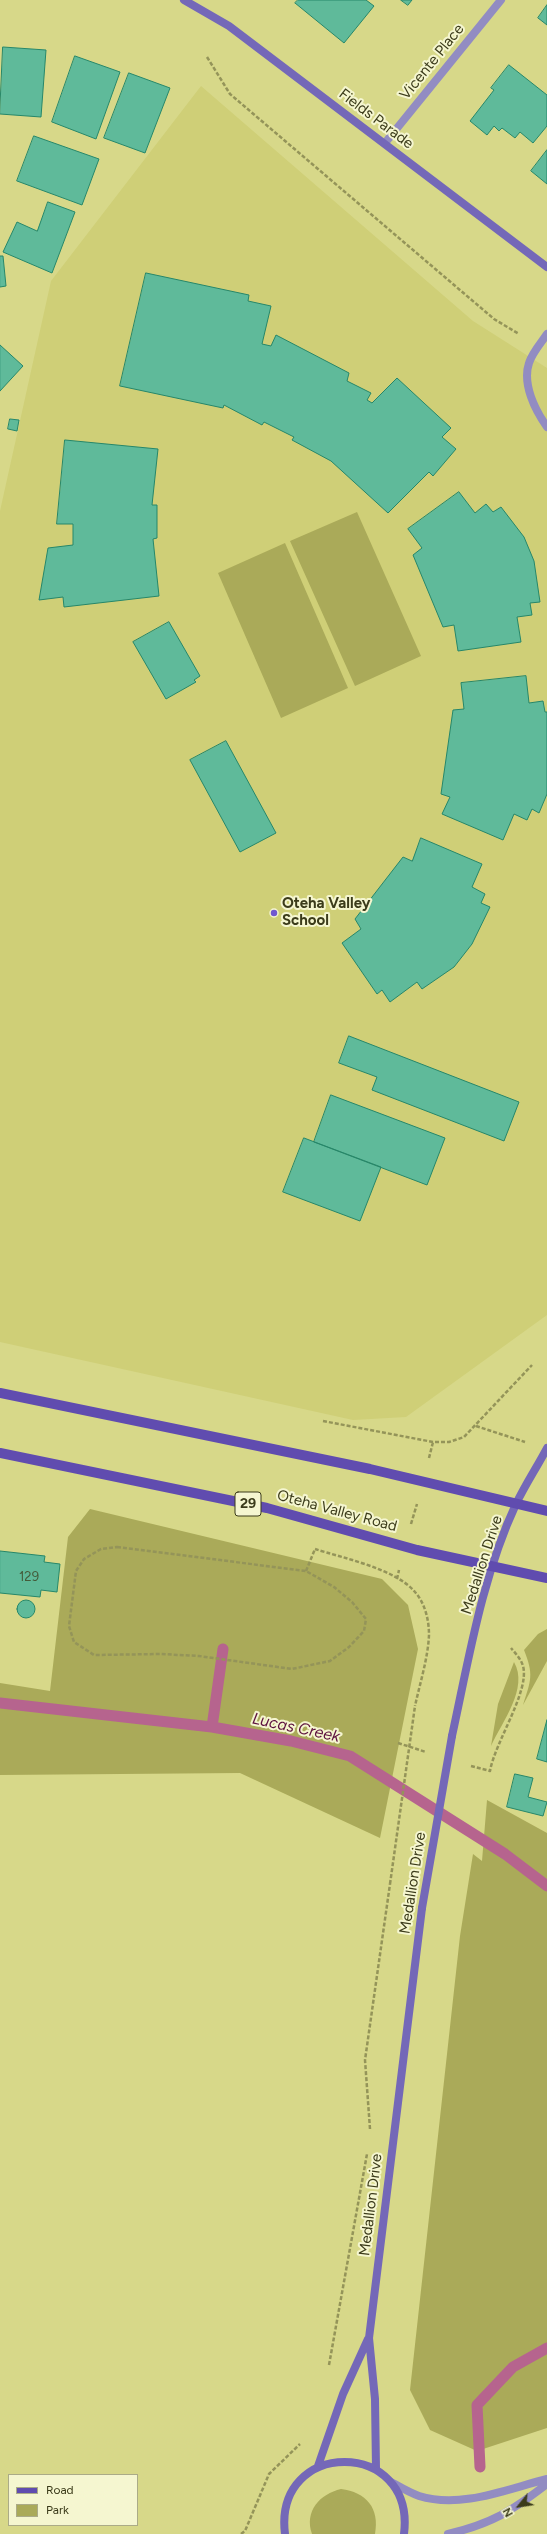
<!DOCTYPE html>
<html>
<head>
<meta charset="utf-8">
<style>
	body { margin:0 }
	#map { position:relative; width:547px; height:2534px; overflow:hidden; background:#d7d889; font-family:Figtree,sans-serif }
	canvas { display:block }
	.legend { position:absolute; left:8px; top:2474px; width:130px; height:52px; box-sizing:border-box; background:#f5f6d0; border:1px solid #abab87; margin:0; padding:5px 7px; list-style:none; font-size:12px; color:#3b3b1a }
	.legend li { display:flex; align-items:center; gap:8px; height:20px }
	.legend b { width:20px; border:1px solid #abab87 }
	.north { position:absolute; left:499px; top:2486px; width:40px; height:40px; -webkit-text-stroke:3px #f5f6d0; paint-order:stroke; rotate:240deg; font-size:11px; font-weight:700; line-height:16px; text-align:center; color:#3b3b1a }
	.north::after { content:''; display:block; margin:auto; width:14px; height:18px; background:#3b3b1a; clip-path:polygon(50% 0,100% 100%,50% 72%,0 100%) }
</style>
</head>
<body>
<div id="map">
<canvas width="547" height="2534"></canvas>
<ul class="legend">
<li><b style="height:5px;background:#604caf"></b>Road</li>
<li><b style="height:11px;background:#aaaa59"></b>Park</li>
</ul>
<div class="north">N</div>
</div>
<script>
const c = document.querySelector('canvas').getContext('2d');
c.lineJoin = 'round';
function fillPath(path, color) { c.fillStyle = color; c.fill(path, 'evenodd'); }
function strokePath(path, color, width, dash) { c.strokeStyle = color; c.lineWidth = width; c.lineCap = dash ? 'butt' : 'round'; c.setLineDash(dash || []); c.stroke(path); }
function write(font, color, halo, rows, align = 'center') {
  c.font = font + ' Figtree,sans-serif'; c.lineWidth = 4; c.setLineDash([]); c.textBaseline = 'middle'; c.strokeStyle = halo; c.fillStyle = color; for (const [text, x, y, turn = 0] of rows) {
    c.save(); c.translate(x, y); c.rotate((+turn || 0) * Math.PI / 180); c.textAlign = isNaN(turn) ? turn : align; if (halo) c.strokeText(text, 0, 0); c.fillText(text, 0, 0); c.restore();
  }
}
fillPath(new Path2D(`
	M201,86L473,321L547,368V1315L406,1417L353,1420L0,1342V511L51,281Z`), '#cfcf77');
fillPath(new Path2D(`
	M357,512L421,656L355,686L290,541Z
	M285,543L348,688L281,718L218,573Z
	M90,1509L382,1579L408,1605L418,1649L380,1838L240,1773L0,1775V1683L50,1691L68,1537Z
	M547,1629V1661L523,1705C531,1680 534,1675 524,1650L538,1634Z
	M514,1662C529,1688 502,1722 491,1746L498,1704Z
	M487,1800L547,1833V2428L477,2451L430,2430L410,2390L460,1936L473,1854L482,1861Z
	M341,2489C366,2492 380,2508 375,2534H312C304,2511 320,2494 341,2489Z`), '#aaaa59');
strokePath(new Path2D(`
	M0,1703L212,1727L291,1741L350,1756L505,1854L547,1886
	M212,1727L223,1649
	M480,2467L477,2405L513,2367L547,2348`), '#b6648e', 11);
const building = new Path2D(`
	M298,0H366L374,6L344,43L295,3Z
	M401,0H412L408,5Z
	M547,5V25L538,18Z
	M3,47L46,50L41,117L0,114Z
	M75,56L120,72L96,139L52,122Z
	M509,65L547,95V126L533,143L520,132L515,138L502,128L499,131L494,126L487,135L470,121L494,90L491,88Z
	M129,73L170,88L145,153L104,138Z
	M34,136L99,159L82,205L17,181Z
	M547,150V184L531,171Z
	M48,202L75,212L52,273L3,252L17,222L37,231Z
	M0,256H3L6,286L0,287Z
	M146,273L249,295L248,301L271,306L262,344L271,346L276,335L349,373L347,381L371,393L367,400L372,403L397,378L451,428L442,437L456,449L433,476L429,472L388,513L331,461L292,440L294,437L264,422L262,425L224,405L223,408L120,386Z
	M0,345L23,366L0,391Z
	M10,419L19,420L17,431L8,429Z
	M65,440L158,449L152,505H157V538L153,539L159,596L64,607L63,597L39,600L48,548L73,545V524H57Z
	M459,492L475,513L486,504L493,512L501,507L524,537L534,561L540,602L530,603L532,615L517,617L521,642L458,651L454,625L443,627L413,555L422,548L408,529Z
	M169,622L200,676L194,680L196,682L166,699L133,642Z
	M526,676L529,703L543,701L545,712H547V794L539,813L532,809L527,820L514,814L503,840L442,814L450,797L441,794L453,710L464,709L461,683Z
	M226,741L276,833L240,852L190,760Z
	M421,838L482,864L472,887L485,894L481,903L490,907L472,944L454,967L422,989L417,982L390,1002L382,990L377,994L342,943L361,929L355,919L403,857L412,861Z
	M349,1036L519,1102L504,1141L372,1090L377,1077L339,1063Z
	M331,1095L445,1138L427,1185L314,1142Z
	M304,1138L381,1167L360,1221L283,1192Z
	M0,1551L45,1556L44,1562L60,1564L57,1592L41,1590L40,1597L0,1593Z
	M17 1609a9 9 0 1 1 18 0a9 9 0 1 1-18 0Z
	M547,1720V1762L537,1759Z
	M515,1774L533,1778L528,1797L547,1802L543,1816L507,1807Z`);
fillPath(building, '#5fba9a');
strokePath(building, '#26876a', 1);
strokePath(new Path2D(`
	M207,57L230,94L494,319L519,334
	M323,1421L433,1442H449L464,1437L532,1365
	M476,1426L525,1442
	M429,1458L433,1442
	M411,1524L417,1504
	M117,1547L306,1571L334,1587L352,1602L366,1619L364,1631L349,1647L330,1661L292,1669L199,1656L161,1654L94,1655L74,1642L69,1626L76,1571L84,1559L101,1549Z
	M315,1549C343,1558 396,1569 415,1592C425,1603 429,1620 429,1635C428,1658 420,1683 415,1706
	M306,1571L315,1549
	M397,1579L399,1570
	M398,1743L426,1752
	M471,1766L490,1771C495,1742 530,1691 523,1666C521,1659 516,1654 511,1648
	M370,2129L365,2060L390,1884
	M329,2365L367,2154
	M241,2534L245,2531L269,2474L300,2444`), '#949459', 2.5, [4, 2]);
strokePath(new Path2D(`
	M547,334C541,343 532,353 529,363C522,384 535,410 547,427`), '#928cc2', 8);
strokePath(new Path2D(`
	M385,143L501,0
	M391,2482C400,2487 410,2493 419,2496C461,2509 507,2489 547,2479
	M448,2534C491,2524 512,2511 547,2484`), '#928cc2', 8);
strokePath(new Path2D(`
	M184,0L229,26L547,267
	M452,1736C469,1658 482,1577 516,1504C525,1485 537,1467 547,1448
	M318,2466L343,2394L368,2339
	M376,2469L375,2399L369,2338L422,1908
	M285,2534C273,2438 416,2438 404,2534`), '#7468b8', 8);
strokePath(new Path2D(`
	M0,1393L370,1469L547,1511
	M0,1453L267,1508L417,1550L547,1578`), '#604caf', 10);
strokePath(new Path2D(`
	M390,1884L415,1706`), '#949459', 2.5, [4, 2]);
strokePath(new Path2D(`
	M422,1908L452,1736`), '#7468b8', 8);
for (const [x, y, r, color] of [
	[274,913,4,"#7057d0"]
]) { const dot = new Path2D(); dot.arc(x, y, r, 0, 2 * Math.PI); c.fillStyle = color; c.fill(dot); strokePath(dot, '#f5f6d0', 1.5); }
write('13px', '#445b3a', null, [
	["129",29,1577]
]);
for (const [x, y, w] of [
	[248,1504,26]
]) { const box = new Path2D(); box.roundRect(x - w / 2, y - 12, w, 24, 3); c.fillStyle = '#f5f6d0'; c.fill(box); strokePath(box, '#3b3b1a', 1); }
write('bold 14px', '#3b3b1a', null, [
	["29",248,1504]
]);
write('15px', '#3b3b1a', '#f5f6d0', [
	["Vicente Place",432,62,-51],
	["Fields Parade",376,119,37],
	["Oteha Valley Road",337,1511,15],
	["Medallion Drive",482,1565,-72],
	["Medallion Drive",413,1883,-81],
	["Medallion Drive",371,2205,-83]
]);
write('bold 15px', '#3b3b1a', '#f5f6d0', [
	["Oteha Valley",282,904],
	["School",282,921]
], 'left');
write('italic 16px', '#5c103e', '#f5f6d0', [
	["Lucas Creek",296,1728,12]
]);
</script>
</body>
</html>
